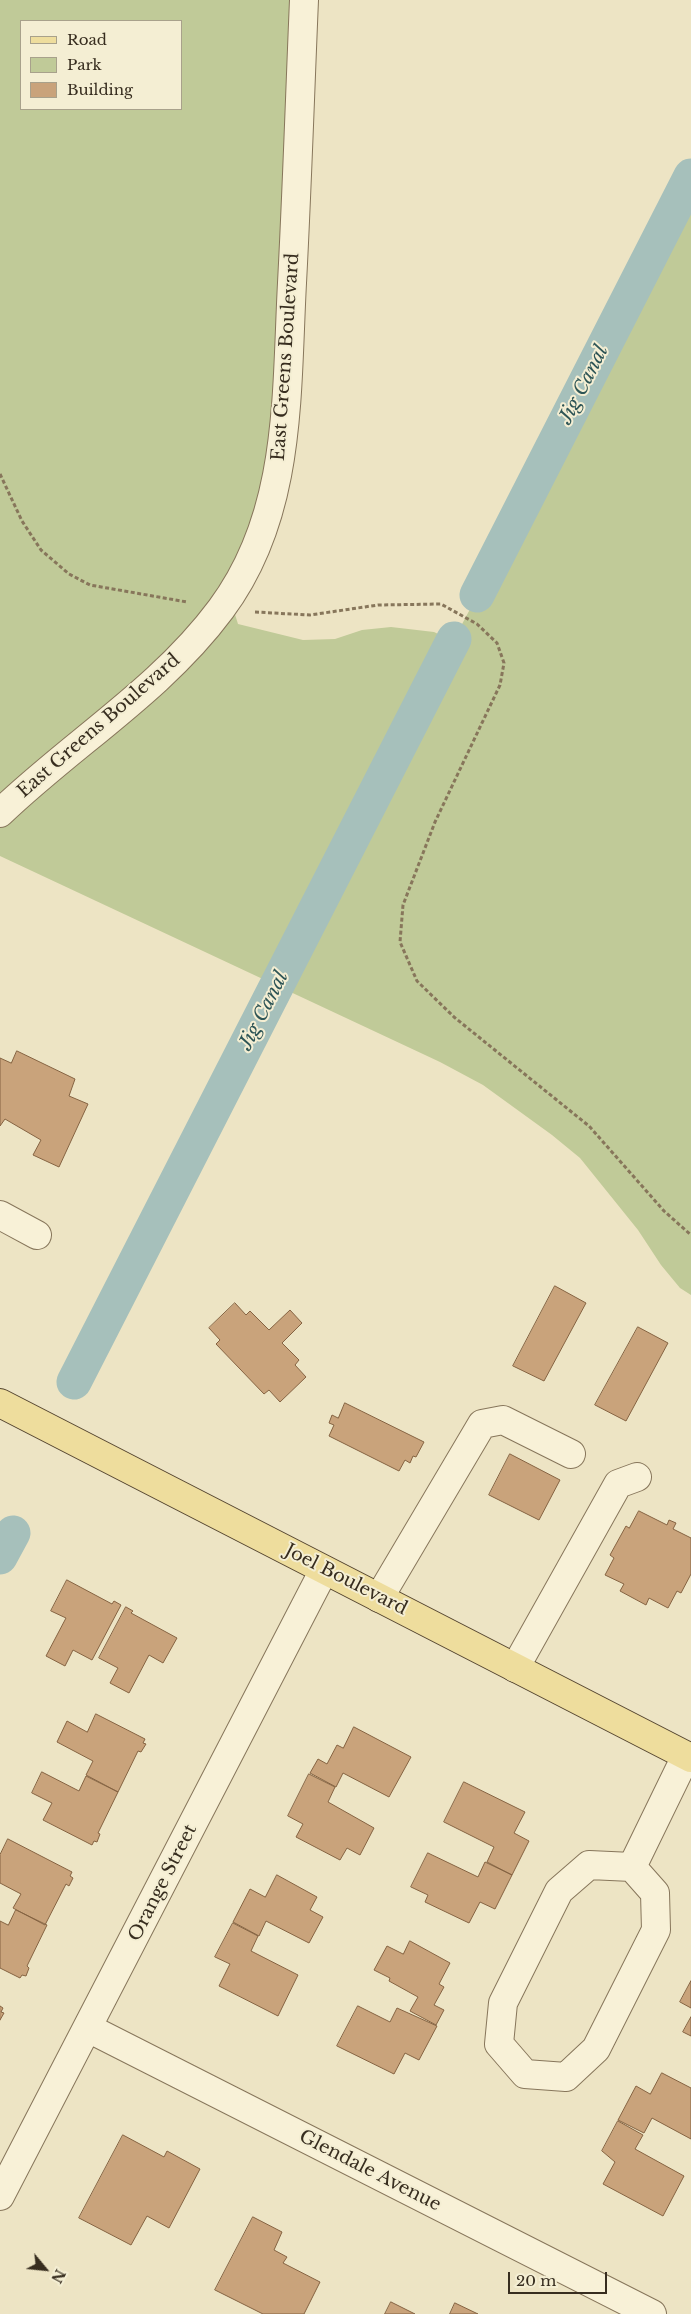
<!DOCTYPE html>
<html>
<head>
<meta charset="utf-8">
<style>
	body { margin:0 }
	#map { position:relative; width:691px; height:2314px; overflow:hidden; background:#ede4c4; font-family:"Libre Baskerville",serif }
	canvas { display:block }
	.legend { position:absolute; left:20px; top:20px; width:162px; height:90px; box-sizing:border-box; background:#f4eed3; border:1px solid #a8a18b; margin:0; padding:6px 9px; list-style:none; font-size:15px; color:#372d1f }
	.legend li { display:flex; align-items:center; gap:10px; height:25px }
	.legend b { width:25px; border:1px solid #a8a18b }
	.north { position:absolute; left:20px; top:2244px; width:50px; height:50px; -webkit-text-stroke:4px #f4eed3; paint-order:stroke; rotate:118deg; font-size:14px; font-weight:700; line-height:20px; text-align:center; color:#372d1f }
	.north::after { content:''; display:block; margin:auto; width:18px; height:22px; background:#372d1f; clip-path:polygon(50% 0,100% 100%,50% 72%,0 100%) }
	.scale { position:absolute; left:508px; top:2272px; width:99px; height:22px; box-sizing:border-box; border:2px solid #372d1f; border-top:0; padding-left:6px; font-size:15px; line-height:18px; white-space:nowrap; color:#372d1f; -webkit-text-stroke:4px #f4eed3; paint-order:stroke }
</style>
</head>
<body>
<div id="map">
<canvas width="691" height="2314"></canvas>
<ul class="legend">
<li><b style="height:6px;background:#eedd9d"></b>Road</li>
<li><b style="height:14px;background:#c0ca98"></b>Park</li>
<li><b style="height:14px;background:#c9a37b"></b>Building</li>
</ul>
<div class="north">N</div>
<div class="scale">20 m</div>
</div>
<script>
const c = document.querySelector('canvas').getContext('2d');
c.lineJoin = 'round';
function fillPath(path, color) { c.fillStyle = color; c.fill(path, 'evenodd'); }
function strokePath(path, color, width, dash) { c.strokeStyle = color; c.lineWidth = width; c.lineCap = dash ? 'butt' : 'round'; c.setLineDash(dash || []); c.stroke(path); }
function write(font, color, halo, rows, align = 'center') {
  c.font = font + ' "Libre Baskerville",serif'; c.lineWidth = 4; c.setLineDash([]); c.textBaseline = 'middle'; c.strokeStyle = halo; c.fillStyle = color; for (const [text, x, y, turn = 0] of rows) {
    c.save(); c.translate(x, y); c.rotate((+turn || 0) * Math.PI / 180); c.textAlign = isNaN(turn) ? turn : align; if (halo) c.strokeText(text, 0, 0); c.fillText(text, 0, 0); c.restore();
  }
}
fillPath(new Path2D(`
	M0,0H302L288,487L233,608L238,624L303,640L335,639L362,630L391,627L434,632L453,641L691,195V1295L680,1288L661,1265L638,1230L580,1158L552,1135L483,1085L440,1062L0,856ZM21,21H181V109H21Z`), '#c0ca98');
strokePath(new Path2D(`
	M477,595L691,176
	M74,1382L454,639
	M0,1557L13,1533`), '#a6c0bb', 35);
const building = new Path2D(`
	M17,1051L75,1079L69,1096L88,1104L59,1167L33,1155L41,1140L5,1119L0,1126V1058L11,1063Z
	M555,1286L586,1303L544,1381L513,1366Z
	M235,1303L246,1315L250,1311L269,1330L290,1310L302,1323L282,1343L299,1360L295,1365L306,1377L280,1402L269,1390L264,1394L216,1344L220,1340L209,1328Z
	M638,1327L668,1343L626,1421L595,1405Z
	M345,1403L424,1442L416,1457L413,1456L410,1463L405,1460L399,1471L329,1436L334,1425L329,1423L332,1415L338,1418Z
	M510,1454L560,1480L539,1520L489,1495Z
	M639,1511L667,1525L669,1520L676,1523L673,1529L691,1538V1574L681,1593L677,1591L668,1608L649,1598L646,1605L620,1591L624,1584L605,1575L614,1558L610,1555L626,1526L629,1528Z
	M67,1580L112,1604L114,1601L121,1605L92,1660L73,1650L65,1666L46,1656L66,1618L51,1611Z
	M126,1607L133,1611L131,1613L177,1638L163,1663L149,1655L129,1693L110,1683L118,1668L99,1658Z
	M96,1714L145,1739L143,1743L146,1744L141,1752L138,1751L118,1792L86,1775L93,1761L57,1742L67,1721L87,1732Z
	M354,1727L411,1757L389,1797L343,1773L336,1787L310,1773L318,1759L327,1764L337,1745L343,1748Z
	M42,1772L79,1791L86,1776L118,1792L98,1833L100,1834L97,1842L94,1841L92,1845L43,1820L52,1803L32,1793Z
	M309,1774L335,1787L328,1802L374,1828L360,1855L347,1848L340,1860L296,1837L303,1824L288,1816Z
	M464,1782L525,1812L514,1833L529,1841L512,1875L487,1862L494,1847L444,1822Z
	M8,1839L72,1872L70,1876L73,1878L69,1886L66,1884L45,1925L13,1908L21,1894L0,1883V1855Z
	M428,1853L478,1877L485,1862L512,1875L495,1909L480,1902L469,1923L425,1902L428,1895L411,1887Z
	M277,1875L317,1897L310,1910L323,1917L309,1943L266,1921L259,1936L233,1922L250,1889L265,1897Z
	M16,1910L47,1925L27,1966L29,1968L26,1976L22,1975L20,1978L0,1968V1921L8,1925Z
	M233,1923L258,1936L251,1951L298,1975L278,2016L219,1986L230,1964L215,1957Z
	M410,1941L450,1963L439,1984L444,1987L434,2005L444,2010L436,2025L410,2011L418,1997L389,1981L390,1978L374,1970L387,1946L403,1954Z
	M691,1981V2008L680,2002Z
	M0,2006L3,2008L1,2012L4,2013L0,2020Z
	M358,2006L390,2022L397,2008L437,2026L419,2060L405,2053L394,2074L337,2046Z
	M691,2017V2036L683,2032Z
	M662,2073L691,2088V2139L652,2118L644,2133L618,2120L636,2086L650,2094Z
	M618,2121L643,2135L635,2149L684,2176L663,2216L603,2184L615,2162L602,2151Z
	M123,2135L164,2157L167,2151L200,2169L169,2228L147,2216L131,2245L79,2218Z
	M253,2217L282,2232L274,2250L287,2257L283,2263L320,2282L304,2314H263L215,2290Z
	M391,2302L415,2314H385Z
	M455,2303L478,2314H450Z`);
fillPath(building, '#c9a37b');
strokePath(building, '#856342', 1);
const minor = new Path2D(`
	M0,813C73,743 161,690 221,609C292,514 286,395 292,283C297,189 300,94 304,0
	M0,1215L37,1235
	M379,1598L482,1424L503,1420L571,1454
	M515,1668L618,1484L637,1477
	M589,1865L632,1867L655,1893L656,1930L596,2049L566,2077L525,2074L499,2044L503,2003L559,1891Z
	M632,1867L686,1756
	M88,2028L652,2314
	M0,2196L324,1570`);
const major = new Path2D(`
	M0,1403L691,1758`);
strokePath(minor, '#87765b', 30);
strokePath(major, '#54442f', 30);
strokePath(new Path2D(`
	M0,474L22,521L41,550L69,574L90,585L187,602
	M255,612L310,615L378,605L441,604L477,624L497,643L504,663L500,685L435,822L403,905L400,942L417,981L454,1017L589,1126L664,1211L691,1235`), '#87765b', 3, [4, 2.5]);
strokePath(minor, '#f8f1d7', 28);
strokePath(major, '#eedd9d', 28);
write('18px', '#372d1f', '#f4eed3', [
	["East Greens Boulevard",286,357,-86],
	["East Greens Boulevard",99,726,-41],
	["Joel Boulevard",346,1580,27],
	["Orange Street",163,1883,-63],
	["Glendale Avenue",370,2171,27]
]);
write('italic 19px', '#2e5556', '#f4eed3', [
	["Jig Canal",584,385,-63],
	["Jig Canal",264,1011,-63]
]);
</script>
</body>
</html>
